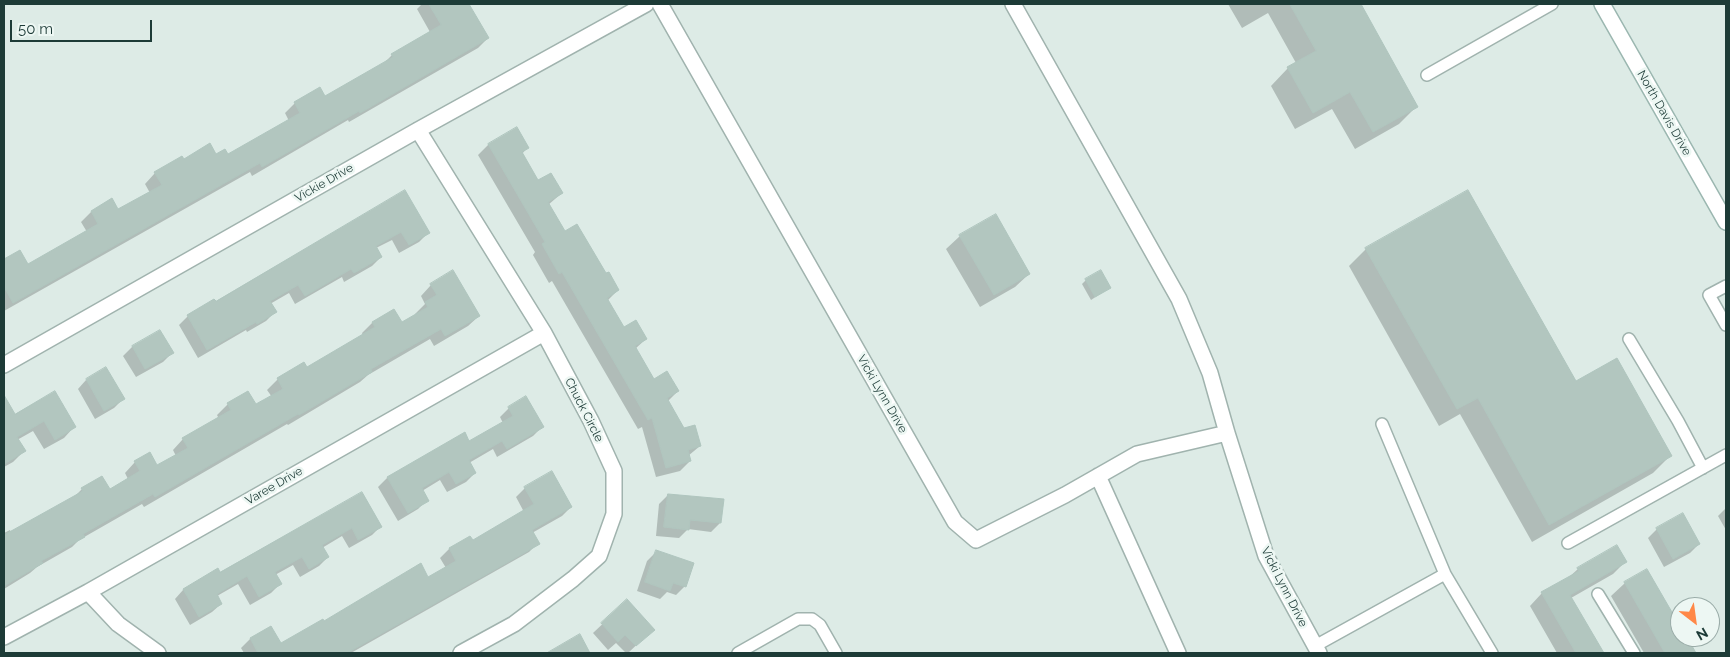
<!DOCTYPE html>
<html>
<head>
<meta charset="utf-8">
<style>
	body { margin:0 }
	#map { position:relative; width:1730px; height:657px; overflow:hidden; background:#ddebe6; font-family:Raleway,sans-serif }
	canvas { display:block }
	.frame { position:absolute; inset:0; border:5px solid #1d3b37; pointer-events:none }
	.north { position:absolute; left:1670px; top:597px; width:50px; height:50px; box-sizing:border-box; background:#edf7f3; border:1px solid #9aaca8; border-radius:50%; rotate:150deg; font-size:14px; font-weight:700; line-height:20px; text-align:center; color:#1d3b37 }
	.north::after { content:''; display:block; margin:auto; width:18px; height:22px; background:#ff8847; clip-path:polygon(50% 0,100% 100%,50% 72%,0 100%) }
	.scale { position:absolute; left:10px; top:20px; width:142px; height:22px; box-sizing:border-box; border:2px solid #1d3b37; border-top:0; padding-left:6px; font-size:15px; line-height:18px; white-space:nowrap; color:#1d3b37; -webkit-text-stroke:4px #edf7f3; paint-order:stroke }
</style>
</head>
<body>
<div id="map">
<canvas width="1730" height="657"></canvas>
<div class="frame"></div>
<div class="north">N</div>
<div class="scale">50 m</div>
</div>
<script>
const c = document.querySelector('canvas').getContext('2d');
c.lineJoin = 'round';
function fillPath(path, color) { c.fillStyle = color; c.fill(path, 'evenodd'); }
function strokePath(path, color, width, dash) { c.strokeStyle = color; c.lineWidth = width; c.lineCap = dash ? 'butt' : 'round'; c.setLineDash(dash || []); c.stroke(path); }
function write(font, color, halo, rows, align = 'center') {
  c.font = font + ' Raleway,sans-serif'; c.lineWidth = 5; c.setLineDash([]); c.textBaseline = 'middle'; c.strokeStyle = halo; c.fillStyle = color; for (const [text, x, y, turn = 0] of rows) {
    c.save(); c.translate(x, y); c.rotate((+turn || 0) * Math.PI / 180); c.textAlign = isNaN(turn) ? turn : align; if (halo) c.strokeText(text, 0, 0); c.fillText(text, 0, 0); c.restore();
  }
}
fillPath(new Path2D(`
	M422,4H456L458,8L468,4L488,38L478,48L349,122L348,120L252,176L250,172L4,311V261L19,252L28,266L87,232L81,222L91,212L118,211L150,193L145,184L155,173L183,160L216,155L228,156L289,121L285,113L295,103L320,89L325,98L382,65L392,55L430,32L417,9Z
	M1228,4H1359L1417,106L1399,124L1355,149L1332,109L1295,129L1271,86L1288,68L1296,63L1268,13L1242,28Z
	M516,129L527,148L522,154L538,182L562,193L548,205L564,233L606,275L618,290L607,301L623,328L646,339L635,349L653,381L678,391L667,402L683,429L700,446L688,456L690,461L680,471L656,477L642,427L638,429L552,281L549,283L533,255L535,252L478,155L488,145Z
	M405,192L428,233L419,242L399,253L392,240L376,248L381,257L372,266L344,282L342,277L295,304L289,293L270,304L275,312L266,321L247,332L246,330L198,358L179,325L188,316L215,303Z
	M960,236L1029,274L1015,287L980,307L946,249Z
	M1366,249L1576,383L1671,455L1653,473L1532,542L1460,414L1439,426L1349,266Z
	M1086,280L1109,288L1091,300L1082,284Z
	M431,285L479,316L468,326L434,346L430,339L368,375L360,382L288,425L287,424L144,507L142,504L79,540L72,547L37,567L30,573L4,589V533L10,530L11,533L73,498L82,489L109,491L128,479L125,473L135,462L157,467L176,456L173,450L183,439L219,419L217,415L228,404L255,406L272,397L267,390L278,379L307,368L363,336L362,333L372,323L394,311L401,324L416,315L415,314L425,304L421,296Z
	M160,331L172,353L163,362L136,377L123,356L132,347Z
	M86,380L123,399L114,408L95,419L78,389Z
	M54,393L74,427L64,438L44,449L33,431L17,440L24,451L13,462L4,467V418L13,413L15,416Z
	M509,408L542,427L533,436L497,457L493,449L469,463L475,473L466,482L447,492L440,480L422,491L427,500L418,509L398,521L378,487L387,478L464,434L469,442L503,423L500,417Z
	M551,473L571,507L562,516L532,533L538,543L529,552L351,653H244L241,648L250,639L270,627L280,645L323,622L428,578L446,568L440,558L449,549L470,538L472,542L524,512L516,497L525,488Z
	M362,493L381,526L372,535L349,548L342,536L322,548L328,557L319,566L300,577L293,565L275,575L280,584L271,593L250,605L238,584L217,596L221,604L212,612L190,625L175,599L183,590L220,574Z
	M668,495L720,523L711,532L688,529L679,538L656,536L659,504Z
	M1726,508V530L1718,516Z
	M1657,529L1699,544L1690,553L1664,567L1648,538Z
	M656,552L685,586L676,595L667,592L660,599L637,591L647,561Z
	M1625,562L1613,574L1571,598L1603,653H1557L1530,606L1542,593L1568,578L1578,569Z
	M1625,583L1680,628V637H1685L1693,650L1690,653H1644L1611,596Z
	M627,601L644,638L628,653H626L616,643L608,650L593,633Z`), '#0003');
const building = new Path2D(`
	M429,4H469L489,38L360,113L359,111L262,167L260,163L13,303L4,287V259L20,250L28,264L98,224L91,211L112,198L118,209L162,185L154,172L182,156L184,159L210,143L216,154L225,149L228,154L300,113L294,102L320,87L325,96L393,57L391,54L441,25Z
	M1290,4H1361L1418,107L1373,132L1350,92L1313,113L1287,67L1316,51Z
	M517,127L529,148L522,152L538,180L551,173L563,193L548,202L565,231L577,224L606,273L609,272L619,290L607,298L624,327L636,320L647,339L635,346L654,379L667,371L679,391L667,398L684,428L695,425L701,446L688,450L691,461L666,468L652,418L648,420L562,272L559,274L542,244L545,242L488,144Z
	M405,190L430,233L409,245L401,232L376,246L382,257L354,273L351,269L305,296L298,285L270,301L277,312L257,324L256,322L207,350L187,315L214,299L216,301Z
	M1468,190L1576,381L1617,358L1672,456L1549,525L1478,398L1457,409L1365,248Z
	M996,214L1030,274L994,295L959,235Z
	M453,270L480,316L445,336L441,329L371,369L372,372L299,415L298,414L155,497L153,494L83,534L85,537L41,561L43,563L4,586V535L83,491L81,488L102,476L110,489L140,471L134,461L150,452L157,465L188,448L182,438L231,410L227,403L248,391L256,404L283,389L277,378L304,362L307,367L375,327L372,322L394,309L402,322L428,307L425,302L437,295L430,284Z
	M1101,270L1111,288L1095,297L1085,279Z
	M160,330L174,353L145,369L132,346Z
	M106,367L125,399L104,411L86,379Z
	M55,391L76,427L55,440L44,421L17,437L26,451L4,464V395L15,414Z
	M526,396L544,427L507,449L502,441L469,460L476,473L456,484L449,472L422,488L429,501L408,513L387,477L465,432L469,441L513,416L508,407Z
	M552,471L572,507L532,530L540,544L347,653H258L250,638L271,626L281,643L323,619L324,621L421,563L428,577L456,561L449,548L470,536L473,540L534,504L524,487Z
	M362,492L382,527L358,540L352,528L322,545L329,557L309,569L302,557L275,572L282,584L259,597L247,576L217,594L222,604L199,617L183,589L218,568L220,572Z
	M668,494L724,499L721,523L690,520L689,530L664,527Z
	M1683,513L1700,544L1673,559L1656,528Z
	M1617,545L1627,562L1570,595L1604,653H1576L1541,592L1579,571L1577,568Z
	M656,550L694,563L686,587L673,583L670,591L645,582Z
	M1647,569L1680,626V637H1687L1696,653H1665L1624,582Z
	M627,599L655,630L636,646L625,635L618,642L601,623Z
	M580,634L590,653H547Z`);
fillPath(building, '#b2c6bf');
strokePath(building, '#afc5be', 1);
const service = new Path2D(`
	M1427,75L1552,4
	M1726,286L1709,295L1726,325
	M1629,339L1678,421L1703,468
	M1382,424L1445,574L1492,653
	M1568,543L1726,455
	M1598,594L1634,653
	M1315,646L1445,574
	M738,653L798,619H812L820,625L836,653`);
const minor = new Path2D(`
	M660,4L955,522L976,540L1065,495L1137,454L1227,433
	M1013,4L1179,299L1210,373L1227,433L1266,556L1319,653
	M418,130L544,333L591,421L614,471V514L599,556L573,579L514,624L461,653
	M4,365L418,130L646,4
	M1098,476L1178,653
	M88,592L118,624L158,653
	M4,637L88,592L544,333`);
const secondary = new Path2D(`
	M1602,4L1726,222`);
strokePath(service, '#a0b3ae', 14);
strokePath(minor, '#a0b3ae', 18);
strokePath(secondary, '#9bb7b0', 18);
strokePath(service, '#fff', 11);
strokePath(minor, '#fff', 15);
strokePath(secondary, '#fff', 15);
write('12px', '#1d3b37', '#edf7f3', [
	["North Davis Drive",1664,113,60],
	["Vickie Drive",324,183,-30],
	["Vicki Lynn Drive",882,394,60],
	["Chuck Circle",584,410,63],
	["Varee Drive",274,486,-30],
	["Vicki Lynn Drive",1284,587,63]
]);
</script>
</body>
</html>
